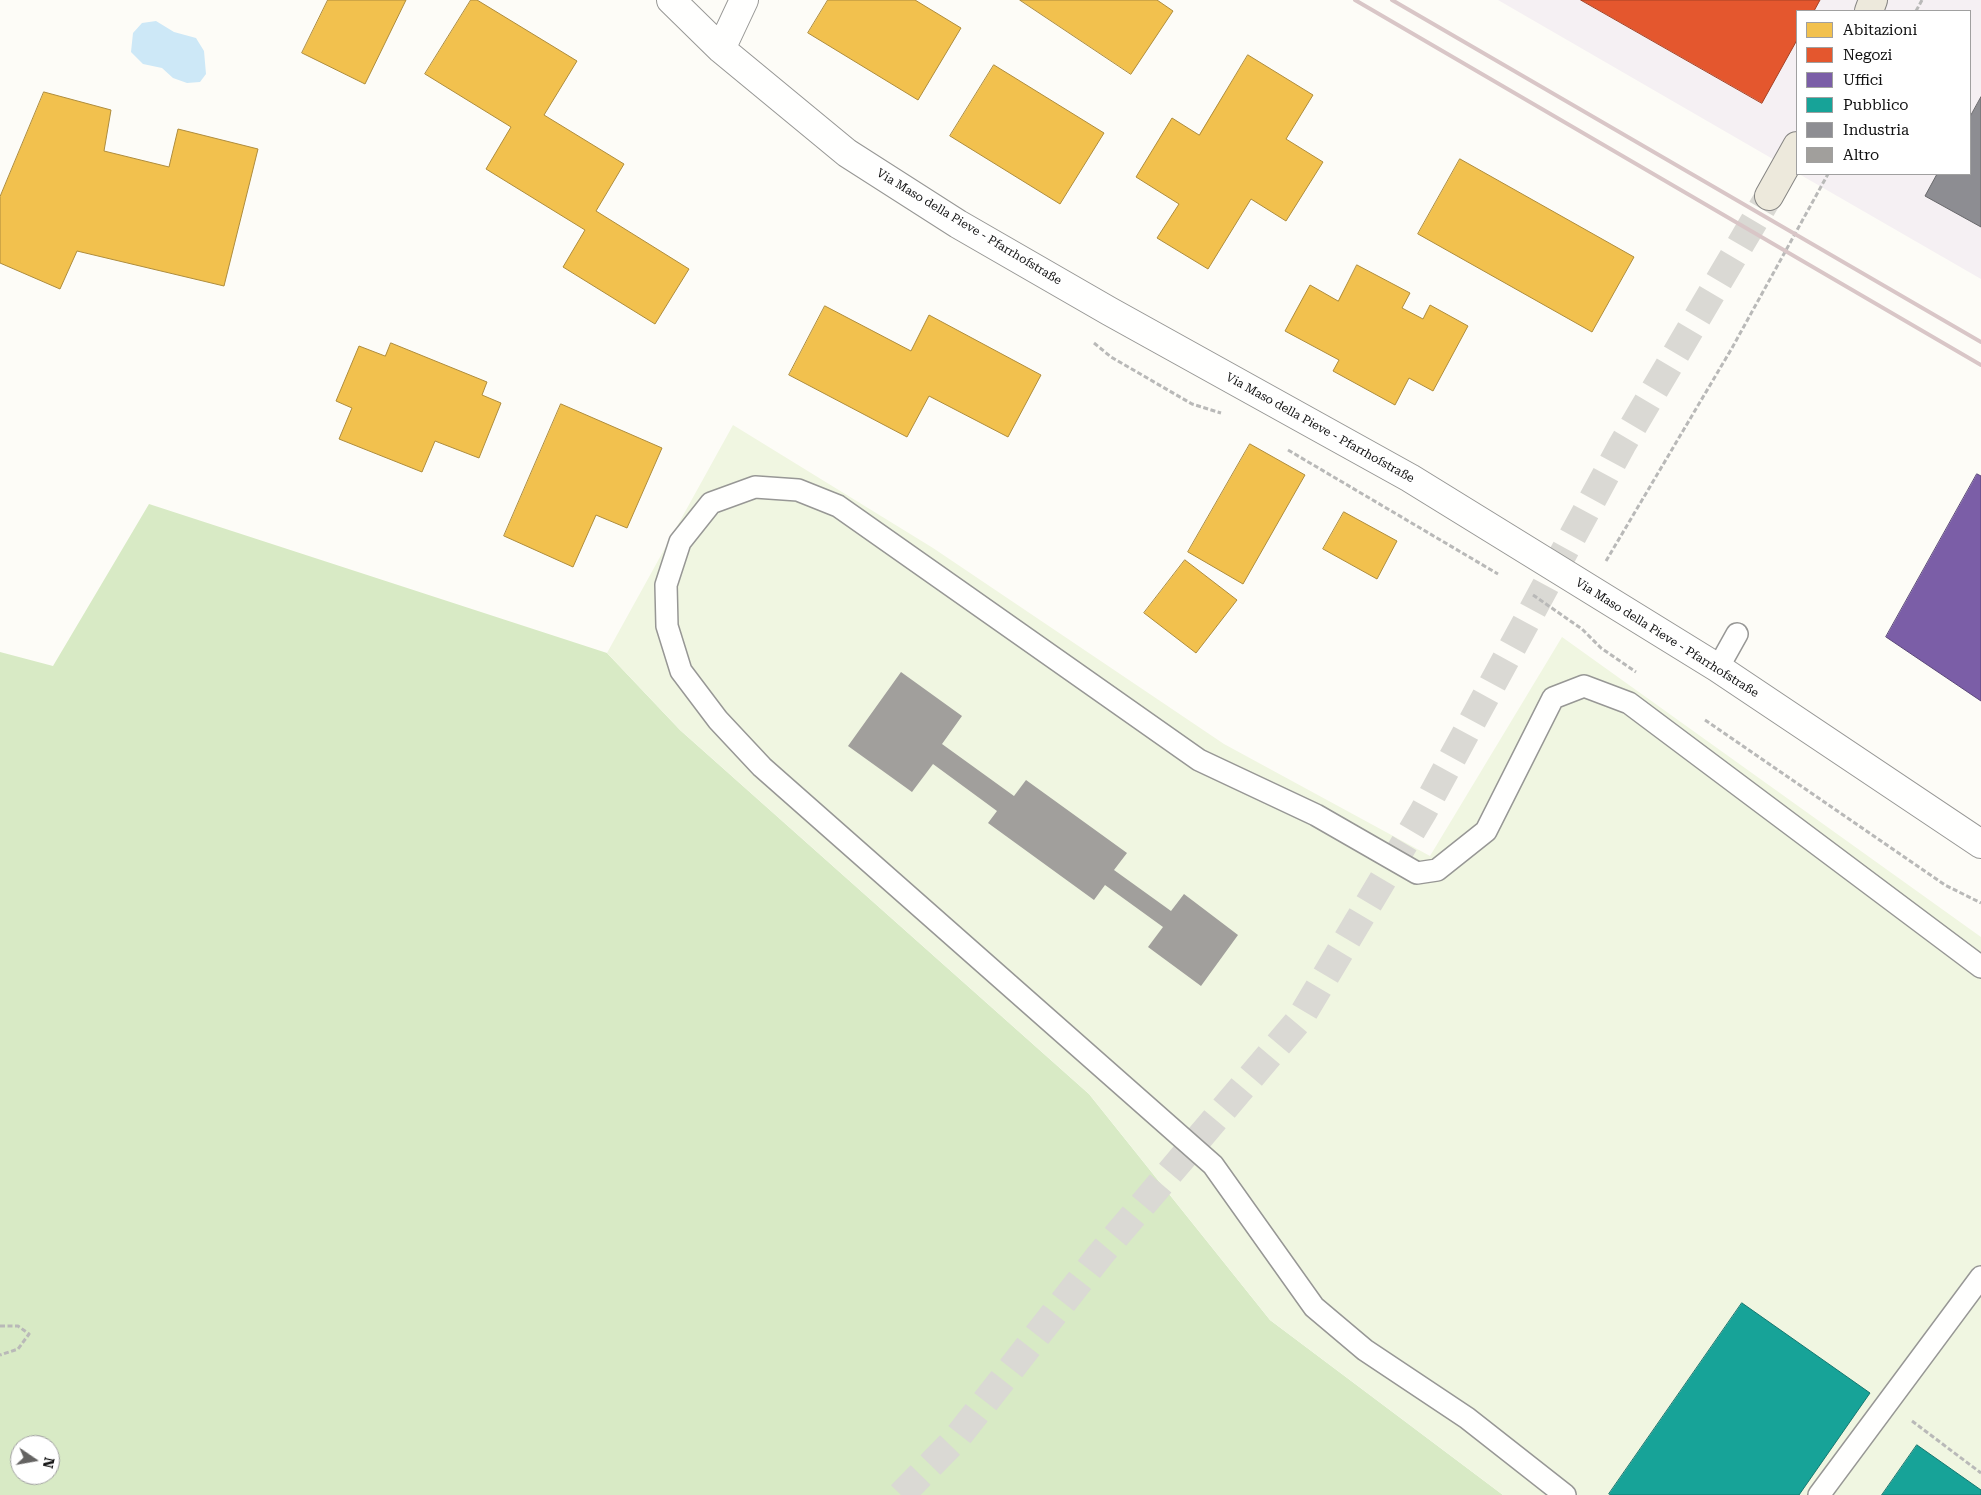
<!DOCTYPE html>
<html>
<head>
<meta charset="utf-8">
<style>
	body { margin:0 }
	#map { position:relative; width:1981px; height:1495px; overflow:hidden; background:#fdfcf7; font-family:"Roboto Serif",serif }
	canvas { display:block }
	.legend { position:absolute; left:1796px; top:10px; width:175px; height:165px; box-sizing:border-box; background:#fff; border:1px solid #a0a0a0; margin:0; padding:6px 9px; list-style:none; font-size:15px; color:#111 }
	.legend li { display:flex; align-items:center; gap:10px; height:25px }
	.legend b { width:25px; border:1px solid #a0a0a0 }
	.north { position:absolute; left:10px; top:1435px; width:50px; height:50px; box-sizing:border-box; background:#fff; border:1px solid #a0a0a0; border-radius:50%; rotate:102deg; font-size:14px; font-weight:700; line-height:20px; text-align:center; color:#111 }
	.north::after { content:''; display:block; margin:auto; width:18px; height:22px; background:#646362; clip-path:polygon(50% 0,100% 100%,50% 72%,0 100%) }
</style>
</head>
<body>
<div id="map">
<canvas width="1981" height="1495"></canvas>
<ul class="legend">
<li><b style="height:14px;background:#f2c14e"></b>Abitazioni</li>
<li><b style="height:14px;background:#e4572e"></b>Negozi</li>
<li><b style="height:14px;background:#7b5ea7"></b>Uffici</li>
<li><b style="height:14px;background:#17a398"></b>Pubblico</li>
<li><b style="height:14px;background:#8d8d92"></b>Industria</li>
<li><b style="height:14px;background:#a19f9c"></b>Altro</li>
</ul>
<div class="north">N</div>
</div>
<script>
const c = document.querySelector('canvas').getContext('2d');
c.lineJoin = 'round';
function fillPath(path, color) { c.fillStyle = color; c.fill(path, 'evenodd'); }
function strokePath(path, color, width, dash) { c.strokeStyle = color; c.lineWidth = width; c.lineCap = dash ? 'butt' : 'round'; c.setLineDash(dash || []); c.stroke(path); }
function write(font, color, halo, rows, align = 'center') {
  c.font = font + ' "Roboto Serif",serif'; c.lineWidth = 5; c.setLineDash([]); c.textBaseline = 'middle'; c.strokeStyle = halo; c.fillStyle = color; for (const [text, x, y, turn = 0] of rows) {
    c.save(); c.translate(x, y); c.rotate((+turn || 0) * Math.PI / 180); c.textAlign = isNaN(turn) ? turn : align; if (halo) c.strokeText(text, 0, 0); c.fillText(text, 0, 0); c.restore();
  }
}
fillPath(new Path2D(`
	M1498,0H1981V279L1799,174H1970V11H1797V173Z`), '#f5f0f3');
fillPath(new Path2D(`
	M149,504L607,653L680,730L1089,1094L1270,1320L1503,1495H0V652L53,666ZM20,1445H50V1475H20Z`), '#d8eac5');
fillPath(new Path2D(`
	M733,425L933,548L1224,744L1430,856L1562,637L1981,937V1495H1503L1270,1320L1089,1094L680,730L607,653Z`), '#f0f6e1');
fillPath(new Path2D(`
	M156,21L174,32L196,38L204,51L206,74L200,82L187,83L173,78L162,68L143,64L131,52L133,33L142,23Z`), '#cde8f7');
const homes = new Path2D(`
	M328,0H406L365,84L302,53Z
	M471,0H477L577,61L544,115L624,164L596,211L689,269L655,324L563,267L585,230L486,169L511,127L425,74Z
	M828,0H915L961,28L918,100L808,33Z
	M1020,0H1157L1173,11L1131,74Z
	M1248,55L1313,95L1286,139L1323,162L1286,221L1251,199L1208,269L1157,238L1179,204L1136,177L1172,118L1199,135Z
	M994,65L1104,133L1060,204L950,136Z
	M44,92L111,110L104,151L169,167L178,129L258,149L224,286L77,251L60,289L0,263V197Z
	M1460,159L1634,257L1592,332L1418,234Z
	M1357,265L1410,293L1402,308L1423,319L1430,305L1468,326L1433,391L1409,378L1395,405L1333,371L1339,360L1285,331L1310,285L1338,301Z
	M825,306L911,351L929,315L1041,375L1008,437L929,396L907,437L789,375Z
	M391,343L487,382L482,395L501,403L479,458L435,441L422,472L339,439L352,408L336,401L359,346L385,356Z
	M561,404L662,448L627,528L596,515L573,567L504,536Z
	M1250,444L1305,475L1243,584L1188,552Z
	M1344,512L1397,541L1377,579L1323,549Z
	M1185,560L1237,600L1196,653L1144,613Z`);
fillPath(homes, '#f2c14e');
strokePath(homes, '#ae8c3c', 1);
const shops = new Path2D(`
	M1581,0H1820L1814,11H1797V40L1762,103Z`);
fillPath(shops, '#e4572e');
strokePath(shops, '#a54225', 1);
const offices = new Path2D(`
	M1977,474L1981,476V701L1886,637Z`);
fillPath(offices, '#7b5ea7');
strokePath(offices, '#5b477a', 1);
const public = new Path2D(`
	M1742,1303L1870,1393L1799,1495H1611L1609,1494Z
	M1917,1445L1981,1490V1495H1882Z`);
fillPath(public, '#17a398');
strokePath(public, '#157770', 1);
const industry = new Path2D(`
	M1981,97V227L1925,196L1937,174H1970V117Z`);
fillPath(industry, '#8d8d92');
strokePath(industry, '#68686b', 1);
fillPath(new Path2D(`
	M901,672L962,716L942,744L1014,796L1026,780L1127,853L1114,870L1171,911L1184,894L1238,935L1201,986L1148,947L1163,927L1105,885L1094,900L988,823L997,811L933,764L912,792L848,746Z`), '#a19f9c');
strokePath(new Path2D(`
	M901,1495L956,1439L1100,1255L1300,1019L1423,812L1622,445L1769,196`), '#dad9d4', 28, [28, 14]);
const service = new Path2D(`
	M1718,668L1737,634
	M1565,1495L1467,1418L1365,1350L1314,1307L1213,1165L762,767L718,720L681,671L667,626L666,585L680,542L711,503L755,487L798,490L838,506L1199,760L1316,815L1417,873L1437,870L1486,831L1553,698L1584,686L1629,703L1981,967
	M1819,1495L1981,1277`);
const tertiary = new Path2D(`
	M671,0L721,49L847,153L958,224L1109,311L1410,478L1718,668L1981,844
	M721,49L744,0`);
const primary = new Path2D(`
	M1869,11L1873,0
	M1769,196L1797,146`);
strokePath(service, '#979795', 24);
strokePath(tertiary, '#979795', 30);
strokePath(primary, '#858482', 30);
strokePath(new Path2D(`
	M1916,11L1922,0
	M1094,343L1111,357L1192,404L1221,413
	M1288,450L1498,574
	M1606,561L1732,348L1828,174
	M1533,595L1582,629L1601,648L1636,672
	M1705,720L1945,885L1981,903
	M0,1326H18L29,1334L18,1349L0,1355
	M1912,1421L1981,1473`), '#b9b9b8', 3, [5, 2.5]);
strokePath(service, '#fffffe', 21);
strokePath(tertiary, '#fffffe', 28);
strokePath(primary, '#ede9dc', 28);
strokePath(new Path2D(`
	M1355,0L1981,365
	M1392,0L1981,342`), '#d9c6c7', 4);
write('12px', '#111', '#fff', [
	["Via Maso della Pieve - Pfarrhofstraße",969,227,31],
	["Via Maso della Pieve - Pfarrhofstraße",1320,428,29],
	["Via Maso della Pieve - Pfarrhofstraße",1667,638,32]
]);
</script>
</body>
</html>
